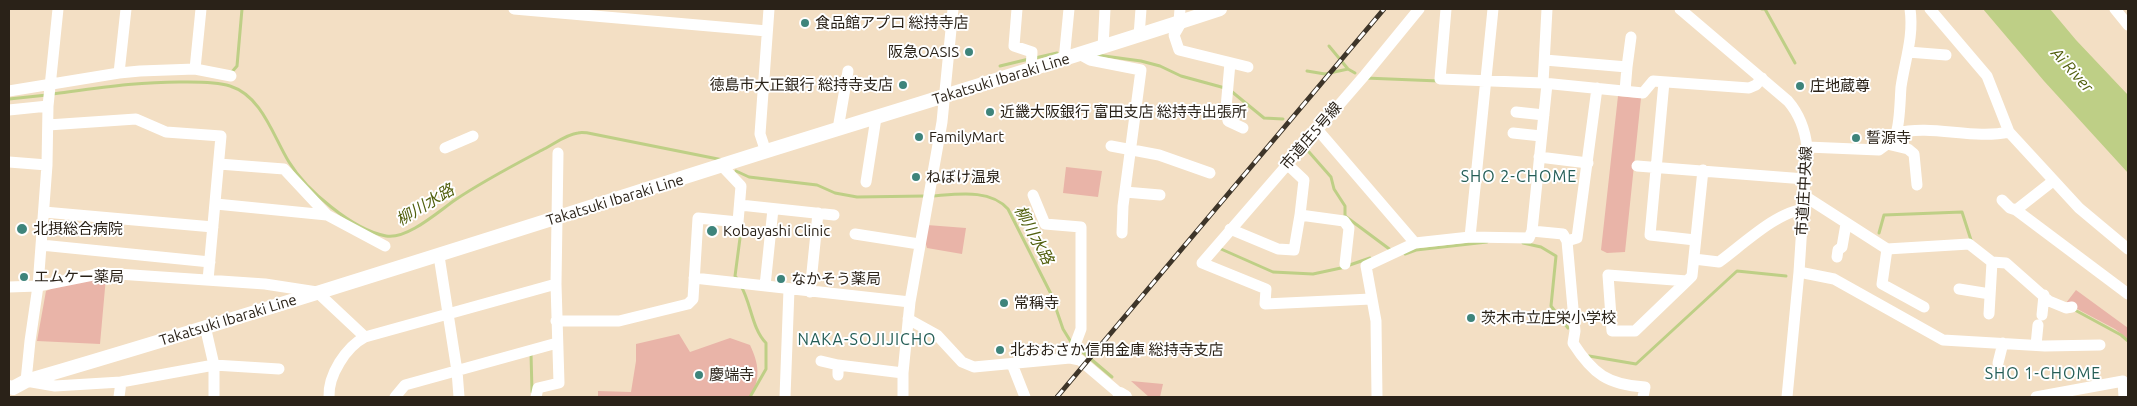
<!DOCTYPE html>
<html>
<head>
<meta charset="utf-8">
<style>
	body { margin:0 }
	#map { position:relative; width:2137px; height:406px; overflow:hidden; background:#f3dfc4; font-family:Ubuntu,sans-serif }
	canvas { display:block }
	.frame { position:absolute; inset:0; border:10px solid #2a2218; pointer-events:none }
</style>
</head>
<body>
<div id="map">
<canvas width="2137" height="406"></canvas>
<div class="frame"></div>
</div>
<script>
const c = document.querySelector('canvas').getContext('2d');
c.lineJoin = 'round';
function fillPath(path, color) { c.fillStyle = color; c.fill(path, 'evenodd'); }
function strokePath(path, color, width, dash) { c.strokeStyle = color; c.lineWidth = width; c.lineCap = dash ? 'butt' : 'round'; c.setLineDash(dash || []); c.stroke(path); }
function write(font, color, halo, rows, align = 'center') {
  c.font = font + ' Ubuntu,"Noto Sans JP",sans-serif'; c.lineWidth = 4; c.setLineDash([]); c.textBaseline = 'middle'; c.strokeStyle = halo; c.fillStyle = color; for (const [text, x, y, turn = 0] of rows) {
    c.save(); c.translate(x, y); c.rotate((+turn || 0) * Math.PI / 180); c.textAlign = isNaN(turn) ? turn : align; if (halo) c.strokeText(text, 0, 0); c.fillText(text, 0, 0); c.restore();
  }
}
fillPath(new Path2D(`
	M1618,96L1641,98L1625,252L1607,253L1601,250Z
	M1066,167L1102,171L1098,197L1063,193Z
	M927,225L966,228L962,254L927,248L925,241Z
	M106,277L100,344L37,341L46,291L57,286Z
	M2076,290L2128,328V339L2115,329L2066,303Z
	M679,334L690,352L730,338L750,345C759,364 761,379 750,397H598V391L631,392L636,361V344Z
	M1131,381L1163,384L1160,397H1149Z`), '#e9b4a8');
fillPath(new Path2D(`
	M1983,9H2050L2076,40L2128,95V173L2044,81Z`), '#becf86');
strokePath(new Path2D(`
	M1762,9H1765L1795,63
	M1329,46L1348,69
	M1097,55L1141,61L1160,66L1181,76L1225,88
	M1035,58L1057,53
	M1000,66L1029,59
	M1307,71L1325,74L1348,69L1355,73
	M231,73L237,66L242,9
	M1365,78L1439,81
	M1231,91L1264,118L1283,119
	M53,94C98,88 142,81 188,82C202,82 217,82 230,86C262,96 273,136 289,162C306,190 353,230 386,236C407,240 439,211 455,200C483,181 514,165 544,149C554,144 567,134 578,133C582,132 588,133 593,134L723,160
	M9,99L47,95
	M1309,152L1331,177L1334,189L1345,206V216L1392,251
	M736,171L749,177L817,185L835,193L857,197L925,196
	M933,196C959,194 990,189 1008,209L1051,294L1063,329L1071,342
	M1879,233L1884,215L1962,212L1971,240
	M1523,243L1541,247L1556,256L1551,306L1568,328
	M1221,249L1273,272L1313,274L1341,268L1370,258
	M1405,254L1416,250L1487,242
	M738,280L735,276L742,223
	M741,286C751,303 752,329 766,343V369L750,397
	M2073,309L2121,335L2128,341
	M1078,348L1112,377
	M531,353L532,392
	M1589,356L1636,364L1737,271L1786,276`), '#becf86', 3);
strokePath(new Path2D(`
	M58,9L48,106L47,165L38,286L30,341L26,381L55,386L121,382
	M514,9L767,31
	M1017,9L1014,46L1032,52L1031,70
	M1446,9L1440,79L1543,83L1643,93L1653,81L1749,88L1756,85L1762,78
	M1680,9L1788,101C1800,115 1805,129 1807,147L1799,272L1787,397
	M1930,9L1987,76L2009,132
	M2115,9L2128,25
	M1182,21L1174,35L1179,50L1248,67
	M1179,22L1180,9
	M1139,36L1141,9
	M1103,48L1105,9
	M1908,52L1946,55
	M1081,55L1090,60L1141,70L1123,206L1122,233
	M1064,60L1069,9
	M1545,60L1627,67L1625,91
	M1230,63L1226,108L1228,121L1243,128
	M1627,67L1631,37
	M195,69L201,9
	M119,73L126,9
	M1664,82L1650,235L1695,240
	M1543,83L1547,9
	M9,91L119,73L140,71L195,69L231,76
	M9,110L48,106
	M1516,112L1544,115
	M48,125L136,119L166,132L221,136L208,280
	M838,129L848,71
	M1317,129L1415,243
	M1513,133L1541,136
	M1896,133C1933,124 1972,140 2009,132L2079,208L2128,249
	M1887,144L1908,149L1914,154L1917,185
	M1111,146L1159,155L1210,173
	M1807,147L1879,150C1885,146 1892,140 1896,133C1900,123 1900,99 1901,87C1905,60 1914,36 1910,9
	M445,148L473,136
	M766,152L760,134L769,9
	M1539,157L1588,163
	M9,162L47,165
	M219,164L284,169L327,215L385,246
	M1287,164L1304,180L1300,215L1344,221L1349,228L1345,264
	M1637,166L1805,179
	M2053,181L2016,210L2128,294
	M866,182L876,118
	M1125,192L1160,195
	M1033,195L1045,224L1081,227V329L1070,358
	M1803,195L1887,249L1969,244L1992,262L2006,263L2049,301L2066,308L2072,307
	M2002,200L2010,208L2016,210
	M216,204L327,215
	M740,205L834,215
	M44,212L213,227
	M1230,229L1278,249L1294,250L1300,215
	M1532,231L1563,234L1567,241L1575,331L1573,343C1593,374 1608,385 1645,387L1643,397
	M855,234L919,244
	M1470,237L1493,9
	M1567,241L1577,238L1597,88
	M41,245L210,262
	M1887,249L1882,284L1924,307
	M439,256L457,371L459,397
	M1837,257L1838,250L1842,247L1846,224
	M1694,259L1719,262C1740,247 1779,210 1803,210
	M1799,272L1834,279L1943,340L2045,346L2100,345
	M694,278L910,302
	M1687,281L1608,275L1612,331H1635L1687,281L1692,276L1703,170
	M765,286L773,209
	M9,287L38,286L103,273L265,284L317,292L365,337
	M1959,289L1990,294
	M810,292L818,213
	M1371,299L1265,304L1266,289L1202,263L1365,75L1419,9
	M1989,314L1992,262
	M2042,315L2044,295
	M908,319L937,335L962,362L974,367L1070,358L1080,360L1120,394L1118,397
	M556,321H619L688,304L693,299L698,218L738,222L741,186L723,167
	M205,326L214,365V397
	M2036,345L2038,325
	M821,361L838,365
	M1998,363L2003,343
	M1012,364L1025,397
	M838,375V365L903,373
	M119,397L121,382L214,365L279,369
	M329,397C328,375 346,347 365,337L556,284
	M395,397L405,385L557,343
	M536,397L538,388L559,383L556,284L558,153
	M785,397L789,289
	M903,397V373L910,302L942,122L953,9
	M1377,397L1376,321L1366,266L1415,243L1470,237L1529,238L1532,231L1547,84
	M2036,397L2123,381L2124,397`), '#fff', 11);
strokePath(new Path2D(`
	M9,387L13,388L26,381C275,308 523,228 770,150C920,103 1071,58 1220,9
	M1120,394L1125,397`), '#fff', 14);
const rail = new Path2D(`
	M1057,397L1384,9`);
strokePath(rail, '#3e3529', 5);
strokePath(rail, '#fff', 3, [9]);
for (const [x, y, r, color] of [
	[805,23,5,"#3e847b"],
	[969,52,5,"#3e847b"],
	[903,85,5,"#3e847b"],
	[1800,86,5,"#3e847b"],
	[990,112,5,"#3e847b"],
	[919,137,5,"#3e847b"],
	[1856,138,5,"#3e847b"],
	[916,177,5,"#3e847b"],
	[22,229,6,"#3e847b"],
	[712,231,6,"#3e847b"],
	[24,277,5,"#3e847b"],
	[781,279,5,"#3e847b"],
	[1004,303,5,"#3e847b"],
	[1471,318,5,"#3e847b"],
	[1000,350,5,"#3e847b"],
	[699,375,5,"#3e847b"]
]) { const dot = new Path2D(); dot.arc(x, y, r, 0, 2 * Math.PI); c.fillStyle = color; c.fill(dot); strokePath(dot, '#fff', 2); }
write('15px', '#2a2218', '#fff', [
	["食品館アプロ 総持寺店",815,23],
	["阪急OASIS",959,52,"right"],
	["徳島市大正銀行 総持寺支店",893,85,"right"],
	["庄地蔵尊",1810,86],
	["近畿大阪銀行 富田支店 総持寺出張所",1000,112],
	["FamilyMart",929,137],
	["誓源寺",1866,138],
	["ねぼけ温泉",926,177],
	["北摂総合病院",33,229],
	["Kobayashi Clinic",723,231],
	["エムケー薬局",34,277],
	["なかそう薬局",791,279],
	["常稱寺",1014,303],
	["茨木市立庄栄小学校",1481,318],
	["北おおさか信用金庫 総持寺支店",1010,350],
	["慶端寺",709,375]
], 'left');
write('15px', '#2a2218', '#fff', [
	["Takatsuki Ibaraki Line",1001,79,-17],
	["市道庄5号線",1311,136,-49],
	["市道庄中央線",1804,191,-87],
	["Takatsuki Ibaraki Line",615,200,-17],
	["Takatsuki Ibaraki Line",228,320,-17]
]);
write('italic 16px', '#515f0d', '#fff', [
	["Ai River",2072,70,48],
	["柳川水路",425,205,-31],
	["柳川水路",1034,235,62]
]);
c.letterSpacing = '1px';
write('16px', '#255e57', '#fff', [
	["SHO 2-CHOME",1519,177],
	["NAKA-SOJIJICHO",867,340],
	["SHO 1-CHOME",2043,374]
]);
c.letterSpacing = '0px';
</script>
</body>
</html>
